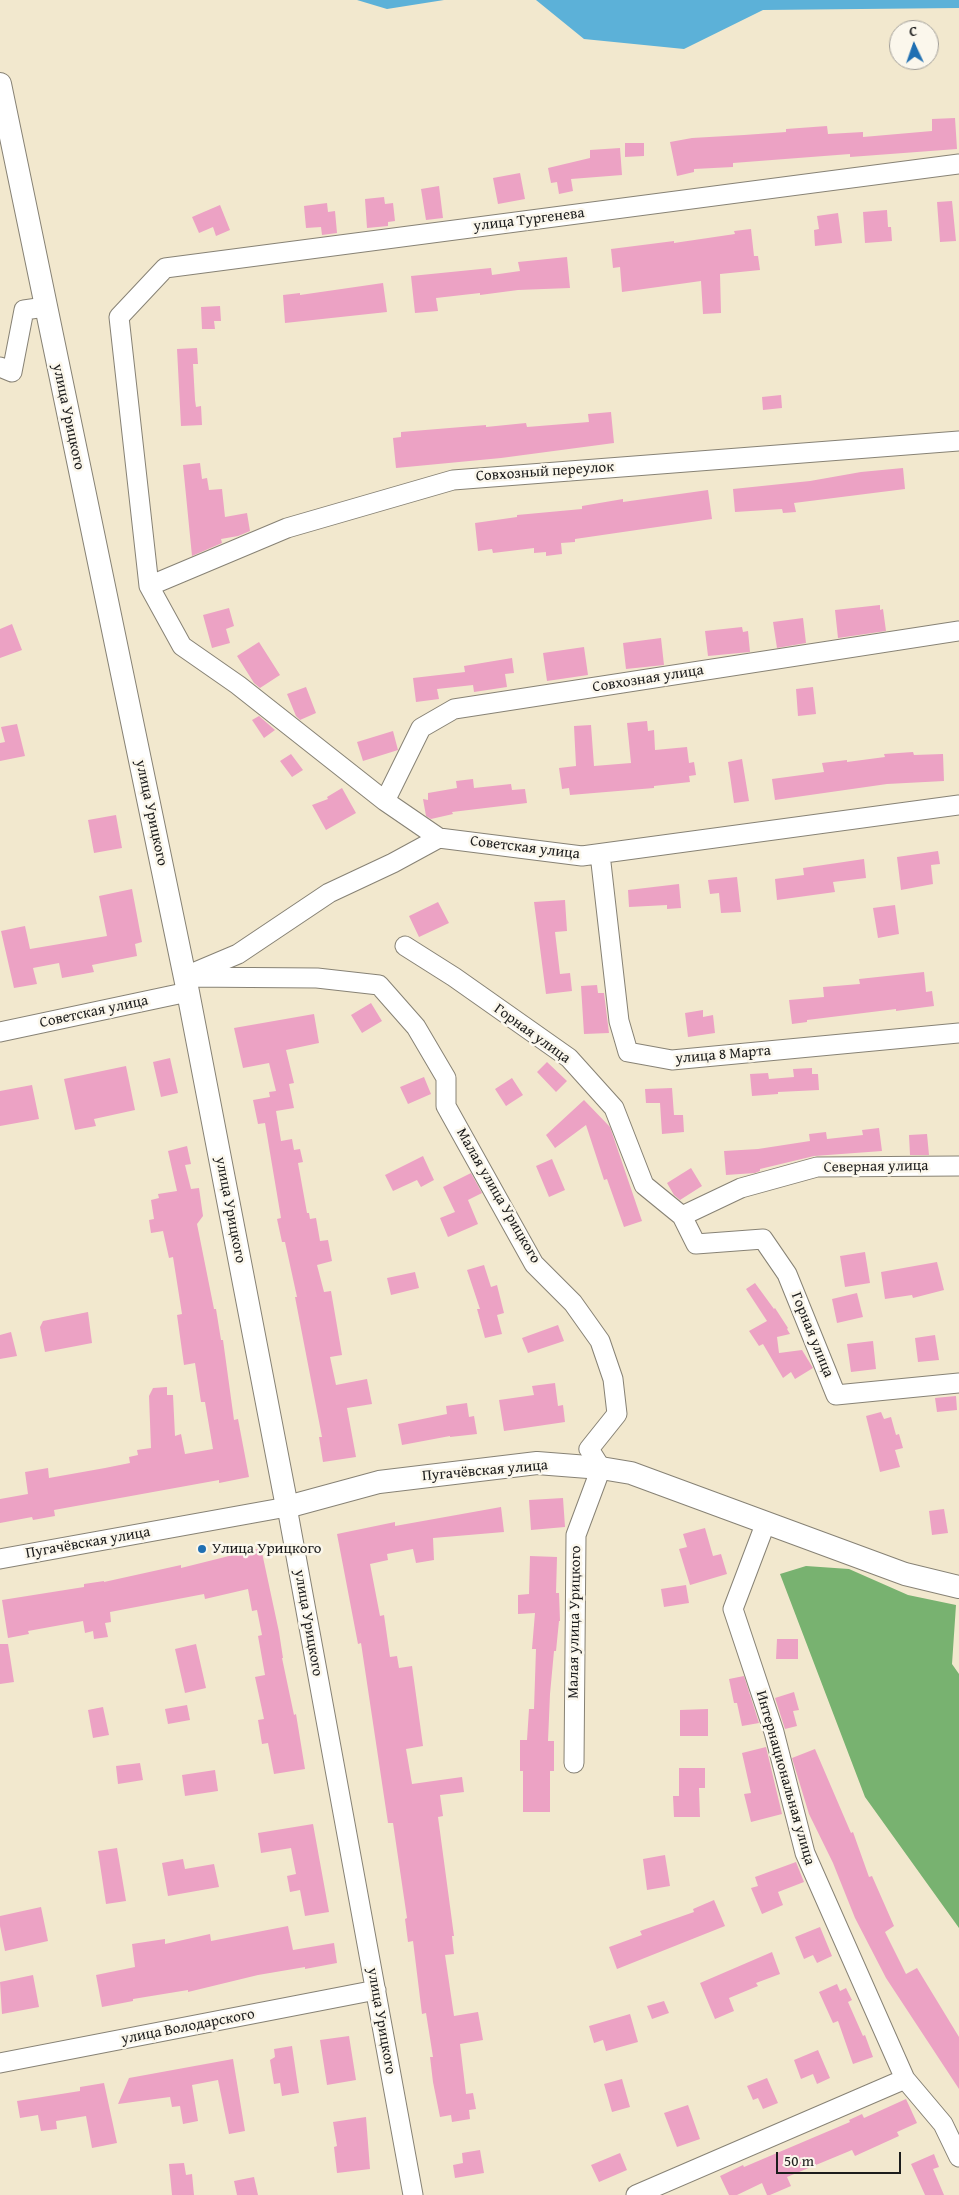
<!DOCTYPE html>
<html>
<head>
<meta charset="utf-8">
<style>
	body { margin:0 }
	#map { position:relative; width:959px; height:2195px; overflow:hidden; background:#f2e8ce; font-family:"Gentium Book Plus",serif }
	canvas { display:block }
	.north { position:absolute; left:889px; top:20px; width:50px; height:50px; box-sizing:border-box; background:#fbf7ec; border:1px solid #a29f99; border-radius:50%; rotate:357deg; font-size:14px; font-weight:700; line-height:20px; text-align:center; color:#1c1c1c }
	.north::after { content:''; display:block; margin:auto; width:18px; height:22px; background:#1f6fb2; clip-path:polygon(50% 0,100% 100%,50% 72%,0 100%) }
	.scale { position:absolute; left:776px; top:2152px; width:125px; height:22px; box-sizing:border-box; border:2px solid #1c1c1c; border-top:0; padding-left:6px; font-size:15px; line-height:18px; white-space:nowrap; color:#1c1c1c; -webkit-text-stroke:4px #fbf7ec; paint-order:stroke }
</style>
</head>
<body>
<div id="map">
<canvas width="959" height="2195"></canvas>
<div class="north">С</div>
<div class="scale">50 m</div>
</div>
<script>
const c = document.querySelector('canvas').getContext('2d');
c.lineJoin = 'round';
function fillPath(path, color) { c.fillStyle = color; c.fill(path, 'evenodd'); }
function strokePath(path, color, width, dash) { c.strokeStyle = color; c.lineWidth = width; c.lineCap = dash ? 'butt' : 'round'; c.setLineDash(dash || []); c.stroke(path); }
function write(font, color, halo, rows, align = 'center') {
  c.font = font + ' "Gentium Book Plus",serif'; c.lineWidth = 5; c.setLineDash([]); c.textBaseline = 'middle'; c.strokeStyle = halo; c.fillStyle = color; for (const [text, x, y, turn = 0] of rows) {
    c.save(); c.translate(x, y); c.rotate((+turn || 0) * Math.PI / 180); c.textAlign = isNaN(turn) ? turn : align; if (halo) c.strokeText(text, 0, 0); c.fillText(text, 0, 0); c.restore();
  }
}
fillPath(new Path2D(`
	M806,1566L849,1569L908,1595L956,1605L952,1664L959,1674V1928L865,1797L780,1574Z`), '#78b270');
fillPath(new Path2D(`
	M357,0H444L387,9Z
	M536,0H959V8L763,10L684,49L584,39Z`), '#5cb1d8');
fillPath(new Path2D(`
	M955,118L957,149L850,157V154L733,163V167L694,169V172L677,176L670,142L692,138L744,135L786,132V129L827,126L828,134L863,132V137L932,131V119Z
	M625,143H644V156L625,157Z
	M620,148L622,175L571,179L573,191L559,194L557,182L551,183L548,168L590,158V150Z
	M520,173L525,199L498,204L493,178Z
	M439,186L443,218L426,220L421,189Z
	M384,197L385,204L393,203L395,221L388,222V226L367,228L365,199Z
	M952,201L956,241L940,242L937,202Z
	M327,203L328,212L335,211L337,233L322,235L321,227L306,228L304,206Z
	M220,205L230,230L216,236L213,227L199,233L192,217Z
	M887,210L888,227H891L892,241L865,243L863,212Z
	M838,213L842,243L815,246L814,230L819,229L817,216Z
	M751,229L754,256H758L760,270L720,274L721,313L703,314L701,281L622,292L620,267L613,268L611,249L674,241V243L735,234L734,231Z
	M567,257L570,288L518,290L480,295V293L436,298L438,311L415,313L411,276L491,268L492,275L520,271L518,262Z
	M383,283L387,312L285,323L283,295L300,293V295Z
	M220,306L221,321H214L215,329H202L201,307Z
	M197,348L198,364H193L195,400L196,407L201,406L202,425L181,426L177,349Z
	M781,395L782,408L763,410L762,397Z
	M611,412L614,443L501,458L396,468L393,438L401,437V432L486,425V427L526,423L527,427L589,422L588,414Z
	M200,463L202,479L207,478L209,490L222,489L225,517L247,513L250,531L238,536L221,539L222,543L192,556L183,465Z
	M903,468L905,489L794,503L796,512L783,513L782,509L735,512L733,489L810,481L861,472Z
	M708,490L712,519L575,539V542L561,543L562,554L546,556V552L534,553V548L493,553L492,549L478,551L475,523L517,517V515L582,509V506L623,499V502Z
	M880,605V610L883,609L886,631L838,638L835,610Z
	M229,608L234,626L226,629L230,643L212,648L203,615Z
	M803,618L806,643L777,648L773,622Z
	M12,624L22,650L0,658V629Z
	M742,627L743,632L748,631L750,652L708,656L705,631Z
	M661,638L664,665L626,669L623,643Z
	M259,642L280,675L260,688L254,683L237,656Z
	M584,647L588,675L547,681L543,653Z
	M512,658L514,673L505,674L507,687L474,692L473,685L437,689L439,699L416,702L413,678L465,672L464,666Z
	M306,687L316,713L300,720L296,716L287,694Z
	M813,687L816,714L798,716L796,689Z
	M259,716L275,730L264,738L252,720Z
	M647,721L648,731L654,730L655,750L687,747L689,763L694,762L696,775L689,776L690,782L654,786V788L570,795L569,788L562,789L559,768L576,766L574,726L591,725L594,766L631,763L627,723Z
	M17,724L25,756L0,761V743L5,742L1,727Z
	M393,731L398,750L363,761L357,742Z
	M913,752L914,755L943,754L944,781L887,784L775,800L772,779L824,772L822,763L847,760V762L885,757L884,754Z
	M291,754L303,770L292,777L280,761Z
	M742,759L749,801L734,803L728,762Z
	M473,779L474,788L511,784L512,790L525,789L527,803L452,812L453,814L431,819L426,816L423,799L428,800V793L457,788L456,781Z
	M342,788L356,813L326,830L312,805L328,799L327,797Z
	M116,815L122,848L94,853L88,820Z
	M938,851L940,864L931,865L933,884L901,890L897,857Z
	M864,859L866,878L833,882L835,892L777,900L775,879L804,875L803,868Z
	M737,877L741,912L721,913L719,893L710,894L708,880Z
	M679,884L681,908L667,909V905L629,907L628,890Z
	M132,889L142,942L135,944L137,956L92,965L94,972L62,978L59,963L33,968L37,984L14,988L1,931L25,926L30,949L107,936L99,896Z
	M565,900L567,931L555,932L560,974L570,973L572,991L546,994L534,902Z
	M438,902L449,923L419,937L409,916Z
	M895,905L899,934L878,938L873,908Z
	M924,972L926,992L932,991L934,1006L896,1011V1009L807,1020V1022L792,1024L789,1000L824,997L823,987L860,984L859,979Z
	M597,985L598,993H604L609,1033L584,1034L581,986Z
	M371,1003L382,1021L362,1033L351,1015Z
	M703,1010V1017L713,1015L715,1033L688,1037L685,1013Z
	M314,1014L319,1043L286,1050L294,1083L289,1084L294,1108L276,1111L281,1141L292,1139L294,1150L300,1149L303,1162L298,1163L307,1213H309L310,1219L316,1218L320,1241L328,1240L332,1261L317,1265L324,1292L331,1291L342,1355L330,1357L336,1385L367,1379L372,1404L347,1408L356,1457L323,1462L319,1437H322L295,1297H297L285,1242H282L277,1219L281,1218L265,1123L258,1124L253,1100L270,1097L269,1092L276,1091L269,1063L243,1068L234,1028Z
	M170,1058L178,1093L161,1097L153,1062Z
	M547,1062L567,1081L556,1092L537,1072Z
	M126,1066L135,1110L94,1119L96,1126L75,1130L64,1079Z
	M812,1068V1074H818L819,1090L778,1092V1094L752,1096L750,1074L768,1073L769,1079L794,1077L793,1069Z
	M424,1077L431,1094L408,1104L400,1087Z
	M512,1078L523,1095L506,1106L495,1089Z
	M32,1085L39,1119L0,1126V1091Z
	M672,1088L674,1115H683L684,1132L662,1134L660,1103H646L645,1089Z
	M584,1100L610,1127L642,1221L624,1227L607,1179L604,1180L586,1125L555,1148L546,1135Z
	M879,1128L882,1151L814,1156L760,1169V1171L755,1173L726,1175L724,1151L758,1149L810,1141L809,1134L826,1132L827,1139L863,1135L862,1130Z
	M927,1134L929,1155H910L909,1135Z
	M187,1146L191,1164L185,1165L191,1189L199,1188L203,1216L197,1224L214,1309H216L221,1340H223L234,1420L238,1419L249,1477L219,1483V1480L54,1510L55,1516L33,1520L32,1517L0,1523V1499L28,1494L25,1472L48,1468L49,1478L105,1468L130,1463L129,1457L138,1455L137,1450L151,1448L149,1396L153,1388L167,1387V1395H173L175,1436L181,1434L185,1454L213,1449L205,1402H201L195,1363L184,1365L177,1315L182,1314L173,1257L169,1258L163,1231L151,1233L149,1220L154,1219L151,1200L159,1198L158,1194L177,1191L168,1151Z
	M423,1156L434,1180L421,1187L417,1180L393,1191L385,1175Z
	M552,1159L565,1190L549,1197L536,1166Z
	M691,1168L702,1186L680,1200L674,1195L667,1183Z
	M471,1173L482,1193L468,1200L478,1224L448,1237L440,1218L455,1212L443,1187Z
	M865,1252L870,1283L845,1287L840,1256Z
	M937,1262L944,1290L913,1298L912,1295L885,1299L881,1272Z
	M484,1265L491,1287L497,1285L504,1313L497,1315L502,1334L485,1338L477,1309H480L467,1270Z
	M415,1272L419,1288L391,1295L387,1278Z
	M755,1283L774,1309L775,1308L788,1328L787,1329L790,1334L777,1337L779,1353L802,1350L813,1368L795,1379L791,1372L783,1378L763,1344L759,1346L749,1331L767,1321L746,1289Z
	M857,1293L863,1317L837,1323L832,1299Z
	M88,1312L92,1343L45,1352L40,1327L43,1321Z
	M558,1325L564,1341L528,1353L522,1338Z
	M11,1332L17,1356L0,1359V1335Z
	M935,1335L939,1360L918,1362L915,1338Z
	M873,1341L876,1369L851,1372L847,1344Z
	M555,1383L558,1406L563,1405L565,1422L504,1431L499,1400L534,1395L532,1386Z
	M956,1396L957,1410L937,1412L935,1398Z
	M467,1403L469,1417L474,1416L477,1434L450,1437V1436L402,1445L398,1424L447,1414L446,1406Z
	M881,1412L884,1419L891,1417L896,1435L899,1434L903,1448L895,1450L900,1467L880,1472L866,1416Z
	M563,1498L565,1527L531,1530L529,1500Z
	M501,1507L504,1532L433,1538L434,1560L416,1563L413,1549L387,1554L388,1560L370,1564L380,1616L384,1615L390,1657L397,1656L399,1668L412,1666L423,1746L406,1749L412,1784L462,1777L464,1792L440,1795L443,1816L438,1817L454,1936H452L454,1954L445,1955L454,2016L478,2012L483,2040L460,2044L466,2094L473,2093L476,2109L469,2110L470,2119L452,2122L451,2115L440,2117L433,2082L430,2057H433L426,2013L422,2014L413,1941L408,1942L405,1919L407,1918L393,1823H388L361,1643L358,1644L337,1534L395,1522V1526Z
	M944,1509L948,1533L932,1535L929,1511Z
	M705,1528L713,1556L721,1554L727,1574L690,1585L679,1549L687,1547L683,1534Z
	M261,1548L279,1632L283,1658H282L294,1715L296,1714L305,1769L274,1774L268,1743L262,1744L258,1720L264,1719L255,1677L265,1675L258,1636L262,1635L257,1610L252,1611L248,1589L205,1599L204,1594L110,1612L111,1622L105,1623L108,1637L94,1639L93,1631L85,1633L83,1621L28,1631L29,1634L8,1638L2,1600L84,1587V1584L104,1581V1582L181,1565V1568Z
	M530,1556L557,1557L556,1593H559L560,1621H559L556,1651H554L550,1694L548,1741H554V1771H550V1812H523V1771H520V1740H527L529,1709H534L536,1649H532L535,1613L518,1614V1595L529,1594Z
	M686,1585L689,1603L664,1607L661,1589Z
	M777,1639H798V1659H776Z
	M0,1644H8L14,1682L0,1684Z
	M196,1644L206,1688L185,1693L175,1649Z
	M744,1676L759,1723L742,1726L737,1703H734L729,1679Z
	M794,1692L799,1710L793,1711L797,1726L785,1729L775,1698Z
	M187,1705L190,1720L168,1724L165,1709Z
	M103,1707L109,1735L93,1738L88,1710Z
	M708,1709V1736H680V1710Z
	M766,1747L782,1814L751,1822L744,1794L751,1793L742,1753Z
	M815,1749L851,1833L853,1832L869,1877L872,1876L894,1926L885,1932L906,1974L917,1968L959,2037V2089L886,1978L855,1918L833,1863L809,1814L792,1758Z
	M140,1763L143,1780L118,1784L116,1766Z
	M679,1768H705V1788H699L700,1817H674L673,1796H679Z
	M215,1770L218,1791L185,1796L182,1775Z
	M313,1824L329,1912L305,1916L300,1890L290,1892L287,1876L296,1874L291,1848L261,1853L258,1833Z
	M117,1848L126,1901L106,1904L98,1851Z
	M665,1855L670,1886L647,1890L643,1859Z
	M183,1859L185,1869L214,1864L219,1887L168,1896L162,1863Z
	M796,1862L804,1882L778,1892L783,1905L762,1914L751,1888L758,1886L755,1877Z
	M714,1900L725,1926L617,1969L609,1947L642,1935L640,1931L694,1912L693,1909Z
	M41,1907L48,1941L5,1951L0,1926V1916Z
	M288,1926L293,1950L334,1943L337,1963L305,1969V1967L258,1975L188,1992V1990L133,1999V2001L102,2007L96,1975L135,1967L132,1944L165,1939V1944L210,1934L211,1941Z
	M820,1927L832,1956L817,1963L813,1955L804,1959L795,1937Z
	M772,1952L780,1974L756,1983L758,1986L729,1998L734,2011L715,2019L700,1983Z
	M33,1975L39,2007L2,2014L0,1982Z
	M837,1984L840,1991L846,1988L852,2000L848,2002L863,2036L865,2035L873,2057L853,2064L838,2021L833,2023L819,1992Z
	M664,2001L669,2013L652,2019L647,2006Z
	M630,2014L638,2042L606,2051L603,2040L594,2043L589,2026Z
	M349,2036L356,2080L327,2085L320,2040Z
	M292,2046L299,2093L282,2096L280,2083L274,2084L270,2060L275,2057L274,2049Z
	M818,2050L830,2078L817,2084L813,2074L801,2079L794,2060Z
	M233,2059L245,2131L229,2134L218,2080L192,2085L198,2121L183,2124L180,2106L172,2107L170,2097L118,2104L129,2078Z
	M767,2078L778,2103L763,2109L758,2098L753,2100L747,2086Z
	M622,2079L630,2107L612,2112L604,2084Z
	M104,2083L117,2143L92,2148L86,2116L56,2121L57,2129L41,2131L38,2115L20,2118L17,2101L80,2091V2087Z
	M906,2099L917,2123L897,2132L899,2136L855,2156L852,2150L787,2177L791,2186L770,2195H767L762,2183L737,2195H729L720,2176L743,2165L744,2167L850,2122L849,2120L862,2114L864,2118Z
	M688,2105L700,2139L677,2147L664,2113Z
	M366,2117L370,2169L337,2173L334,2147L337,2146L333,2122Z
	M480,2150L484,2173L455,2178L453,2165L463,2163L462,2153Z
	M620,2153L627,2170L599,2182L591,2165Z
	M934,2154L939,2167L933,2169L944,2195H925L911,2164Z
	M184,2163L186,2175L192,2174L194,2195H172L169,2164Z
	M254,2177L258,2195H237L234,2181Z`), '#eca2c4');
const minor = new Path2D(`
	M959,164L165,268L119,317L149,586L182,646L238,685L385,801L439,838L582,856L959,805
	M0,367L12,372L24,310L45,307
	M149,586L287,528L453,480L959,441
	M385,801L421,728L454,709L959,631
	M600,854L619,1021L628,1052L672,1060L959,1033
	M405,946L454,977L569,1058L614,1108L644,1185L682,1216L696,1244L763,1239L787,1274L836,1395L959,1383
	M193,973L238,954L329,893L393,863L439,838
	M185,977L317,978L379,985L416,1027L446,1078V1106L534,1264L573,1303L600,1341L613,1379L617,1414L589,1449L601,1468L576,1535L574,1763
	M0,1032L188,992
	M682,1216L741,1188L817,1167L959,1166
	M766,1522L733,1609L774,1732L805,1853L905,2079L943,2124L959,2157
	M0,1559L287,1507L413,2195
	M0,2063L376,1990
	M636,2195L905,2079`);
const major = new Path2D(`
	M0,84L188,992L287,1507L379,1482L537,1463L601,1468L631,1473L905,1574L959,1587`);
strokePath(minor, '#878275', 21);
strokePath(major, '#878275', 24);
strokePath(minor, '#fff', 19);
strokePath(major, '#fff', 22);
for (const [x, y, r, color] of [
	[202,1549,5,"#1f6fb2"]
]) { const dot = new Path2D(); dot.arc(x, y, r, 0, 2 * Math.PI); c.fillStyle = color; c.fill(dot); strokePath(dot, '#fbf7ec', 2); }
write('15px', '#1c1c1c', '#fbf7ec', [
	["улица Тургенева",529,220,-7],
	["улица Урицкого",68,417,78],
	["Совхозный переулок",545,472,-4],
	["Совхозная улица",648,679,-9],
	["улица Урицкого",151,813,78],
	["Советская улица",525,848,7],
	["Советская улица",94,1012,-12],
	["Горная улица",532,1034,36],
	["улица 8 Марта",723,1055,-5],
	["Северная улица",876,1167,-1],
	["Малая улица Урицкого",498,1196,60],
	["улица Урицкого",230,1210,79],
	["Горная улица",812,1335,68],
	["Пугачёвская улица",485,1471,-5],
	["Пугачёвская улица",88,1543,-10],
	["Малая улица Урицкого",575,1622,-89],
	["улица Урицкого",308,1623,80],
	["Интернациональная улица",785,1778,74],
	["улица Урицкого",381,2021,80],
	["улица Володарского",188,2027,-11]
]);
write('15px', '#1c1c1c', '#fbf7ec', [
	["Улица Урицкого",212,1549]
], 'left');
</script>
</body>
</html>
